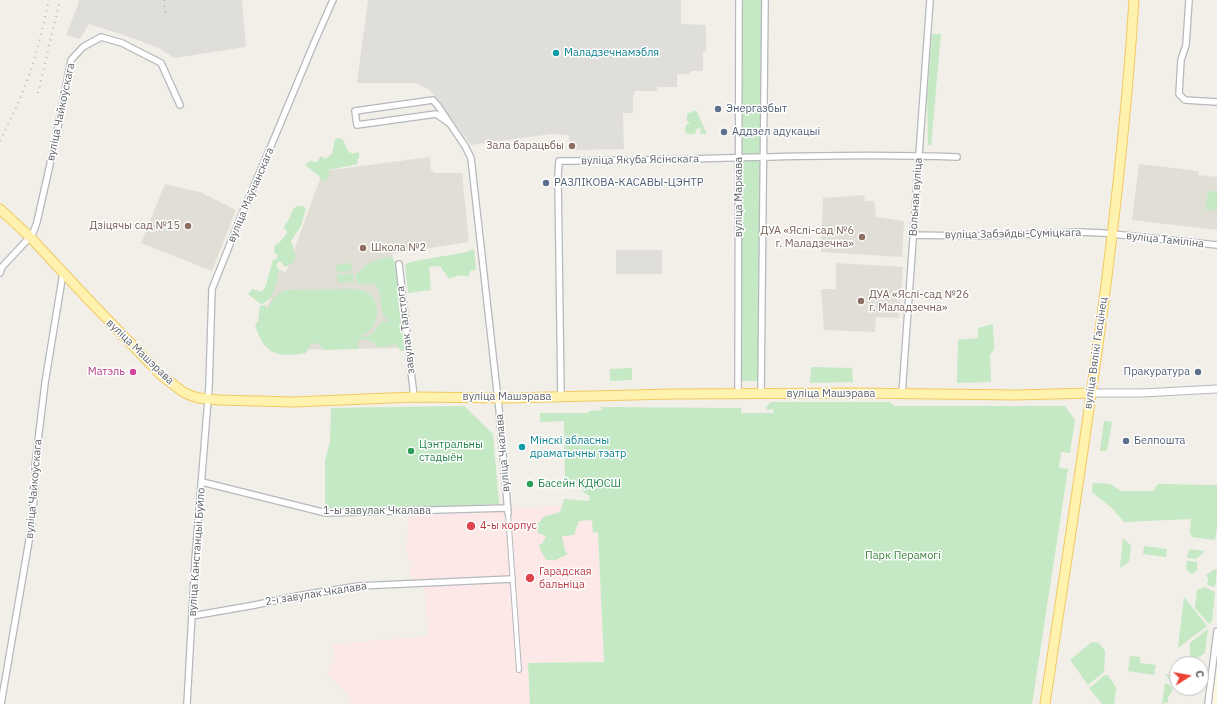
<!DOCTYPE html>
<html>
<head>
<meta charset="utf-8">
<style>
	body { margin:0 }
	#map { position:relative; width:1217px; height:704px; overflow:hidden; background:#f1efe8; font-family:"IBM Plex Sans",sans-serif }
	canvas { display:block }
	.north { position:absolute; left:1169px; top:656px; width:40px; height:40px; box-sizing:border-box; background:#fff; border:1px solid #bfc1c3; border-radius:50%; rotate:79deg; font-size:11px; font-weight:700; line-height:16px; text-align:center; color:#5f6368 }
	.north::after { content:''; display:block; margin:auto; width:14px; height:18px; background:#ea4335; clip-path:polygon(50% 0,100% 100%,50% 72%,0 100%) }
</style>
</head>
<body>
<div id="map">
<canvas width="1217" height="704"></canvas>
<div class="north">С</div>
</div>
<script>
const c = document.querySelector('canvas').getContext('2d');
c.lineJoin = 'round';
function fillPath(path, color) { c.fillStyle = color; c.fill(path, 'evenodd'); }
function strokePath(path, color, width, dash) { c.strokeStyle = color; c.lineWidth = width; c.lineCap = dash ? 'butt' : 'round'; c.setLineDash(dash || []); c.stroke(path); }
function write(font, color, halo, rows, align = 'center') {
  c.font = font + ' "IBM Plex Sans",sans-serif'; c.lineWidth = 3; c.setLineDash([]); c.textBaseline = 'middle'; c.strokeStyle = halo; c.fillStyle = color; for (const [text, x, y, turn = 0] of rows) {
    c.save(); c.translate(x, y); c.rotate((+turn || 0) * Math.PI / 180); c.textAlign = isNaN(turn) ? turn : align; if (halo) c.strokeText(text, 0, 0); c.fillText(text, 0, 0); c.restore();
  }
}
fillPath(new Path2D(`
	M1217,649V704H1211Z`), '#fef7e0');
fillPath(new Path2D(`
	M79,0H242L246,47L174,58L159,48L124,35L89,24L80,39L66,35L78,5Z
	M368,0H681V24L706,25V51L703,52V71H692L688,74H677V87H657V91H635L633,98V113H623L624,149L570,150L569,135L552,134L471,145L430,90L415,83H357Z
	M616,250H662V274H616Z`), '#e0deda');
fillPath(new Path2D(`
	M430,157L431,170L435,173H462L469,242L392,254L402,348L284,350L264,316L279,270L286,272L323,171Z
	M1139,164L1199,171L1198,175L1217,177V230L1132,220Z
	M165,184L200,192L236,210L212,271L141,243Z
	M864,195L865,201H874L876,217L904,221L902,257L821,252L823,198Z
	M836,263L903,267L899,318L876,317L875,332L824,330L821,289H836Z`), '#e1ded6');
fillPath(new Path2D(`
	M596,504L604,661L527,663L530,704H351L347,692L327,675L335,655L333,644L428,636L424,579L412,580L409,575L412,565L406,553L409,515L514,511V508Z`), '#fce8e6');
fillPath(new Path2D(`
	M742,0H762L758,381H742Z
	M932,34H941L931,145H928L927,96Z
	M696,110L707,134H700L701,129L698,128L696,130L695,134H688L685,131L686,125L690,123L687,121V114Z
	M339,138L343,140C347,148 347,157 359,152V157L357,160L358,164L328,170L330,175L326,181L323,182L318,175L305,165L310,161L317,162L321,156L325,159L332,154L335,139Z
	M1208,191L1217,192V211L1205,209Z
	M297,206H303L306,209L301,226L291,241L296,257L292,263L285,267L281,262L278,261L276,267L279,269C277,280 274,302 261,304L248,294L252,289L262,292L266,285L273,260L277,259L278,255L274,253L275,245L280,242L287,233L286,229H283C285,224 288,221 290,217C293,211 291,210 297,206Z
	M474,249L476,270L470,271L468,277C461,274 456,276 449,279L440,266L429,267L431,290L408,293L405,265L410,262L467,252Z
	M391,257L393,258L396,266L402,313L401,321L404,327L406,351H401L396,344L384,347H375V343L367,339L359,340L358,349L324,350L318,343L311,344L306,353C277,357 265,356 255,325L258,321L260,306L266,305L267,311C271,300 275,295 285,290L354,289C357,289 361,290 364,291C384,301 380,328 360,337C374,337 374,330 382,321L387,323L389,320L382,314L380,295L376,284H358L355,276C367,263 373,259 391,257Z
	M351,263L352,270L337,273L336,265Z
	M353,273L354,281L338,283L337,275Z
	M993,324L994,349L990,355L991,382L957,383L958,340L978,338V328Z
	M811,367L852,368L853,382L810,383Z
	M632,368V380L610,381V369Z
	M771,402H890L894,406H1065L1075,420L1070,453L1061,452L1059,468L1068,469L1032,704H530L528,663L604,662L598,532L593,533L592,520L579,521L574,535L562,536L565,551L568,554L556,560H546L541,551L539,545L542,544L546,536L538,533L535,523L540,522L543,517L560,512L564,499L589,501L590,496L583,492L584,481L565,482L564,421L540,422V413H588L590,411L602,410L601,407L741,408V413H774L773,409L767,410L766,407Z
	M464,406L493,434L499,504L325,511V461L330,442L331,408Z
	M1104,421L1112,422L1107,451H1100Z
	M1093,483L1110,484L1121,491H1153L1158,484L1217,485V527L1215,540L1192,537L1190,532L1191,519L1124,522L1113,509L1092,492Z
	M1123,538L1131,546L1129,562L1120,568Z
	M1144,546L1167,549L1166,557L1143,554Z
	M1189,549L1205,551L1196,559L1187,558Z
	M1187,561L1197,562V571L1194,572L1192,575L1186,569Z
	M1215,569L1217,571L1215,587L1207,585L1208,579L1206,575Z
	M1204,587L1215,592L1212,621L1209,624L1195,608L1197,589H1201Z
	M1184,597L1207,626L1178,648Z
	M1208,629L1205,653L1194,660L1190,659V643Z
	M1092,642L1099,643L1105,651L1104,672L1088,685L1070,660Z
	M1130,656L1140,657V663L1156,665L1154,675L1128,671Z
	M1176,666H1177V688H1175L1165,674L1175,675Z
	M1105,675H1108L1116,688L1114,704H1102L1089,688Z
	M1165,683L1170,685L1173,690L1168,697V702L1162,704Z`), '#c5e8c5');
const pedestrian = new Path2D(`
	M508,513L519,670`);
const minor = new Path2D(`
	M1189,0L1186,45L1181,60L1179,94L1185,100L1217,102
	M449,123L436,114L357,125L355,111L433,100L438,106L465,146L471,158L499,409L508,513
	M913,235L970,236L1041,234L1079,232L1103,233L1217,245
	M399,264L414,397
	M0,273L2,267L30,237L33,233L37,222L55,142L71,60L83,47L101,37L122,43L161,63L180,105
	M761,393L765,0
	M738,394L739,0
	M902,394L930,0
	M561,397L558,177L559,161C692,161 824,152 957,157
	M202,482L326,513L507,508
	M192,616L255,605L302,595L359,586L512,579
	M1,704L31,529L35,488V466L45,383L63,273
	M187,704L195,560L209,387L212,289L244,209L271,146L314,43L333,0
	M1208,704L1217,631`);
const tertiary = new Path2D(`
	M1091,393H1142L1217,389`);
const primary = new Path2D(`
	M0,209L30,237L86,297L161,375L183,392L192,396L199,398L219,400L293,402L414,397L510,398L673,394L854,393L1016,395L1091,393
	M1045,704C1080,470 1119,236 1134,0`);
strokePath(pedestrian, '#b5b8bc', 6);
strokePath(minor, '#b5b8bc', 8);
strokePath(tertiary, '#b5b8bc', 9);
strokePath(primary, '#f2c960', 11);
strokePath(pedestrian, '#fff', 4);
strokePath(minor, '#fff', 5.5);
strokePath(tertiary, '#fff', 7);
strokePath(primary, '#fff2af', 9);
strokePath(new Path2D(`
	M164,0L166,18
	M38,93L60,0
	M0,141C11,119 21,98 29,75C38,51 43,25 49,0`), '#b6b7b8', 2, [1, 5]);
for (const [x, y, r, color] of [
	[556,53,4,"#0f9aa8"],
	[718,109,4,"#5c6f8a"],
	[724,132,4,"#5c6f8a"],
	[572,146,4,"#8d6e63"],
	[546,183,4,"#5c6f8a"],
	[188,226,4,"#8d6e63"],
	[862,237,4,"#8d6e63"],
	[363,248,4,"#8d6e63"],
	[861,301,4,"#8d6e63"],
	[133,372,4,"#d1479c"],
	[1198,372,4,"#5c6f8a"],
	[1126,441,4,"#5c6f8a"],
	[522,447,4,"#0f9aa8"],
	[411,451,4,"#2e9e5b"],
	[530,484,4,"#2e9e5b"],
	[471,526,5,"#e0444e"],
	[530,578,5,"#e0444e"]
]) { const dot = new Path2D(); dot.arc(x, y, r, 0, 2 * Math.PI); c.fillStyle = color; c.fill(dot); strokePath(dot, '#fff', 1.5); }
write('11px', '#0d838f', '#fff', [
	["Маладзечнамэбля",564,53],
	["Мінскі абласны",530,441],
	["драматычны тэатр",530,454]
], 'left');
write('11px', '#4e5e75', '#fff', [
	["Энергазбыт",726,109],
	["Аддзел адукацыі",732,132],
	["РАЗЛІКОВА-КАСАВЫ-ЦЭНТР",554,183],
	["Пракуратура",1190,372,"right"],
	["Белпошта",1134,441]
], 'left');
write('11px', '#5f6368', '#fff', [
	["вуліца Чайкоўскага",61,112,-78],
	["вуліца Якуба Ясінскага",640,160,-1],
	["вуліца Маўчанскага",251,195,-67],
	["вуліца Маркава",739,197,-90],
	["Вольная вуліца",916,197,-86],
	["вуліца Забэйды-Суміцкага",1013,234,-1],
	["вуліца Таміліна",1165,240,6],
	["завулак Талстога",406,330,-97],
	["вуліца Машэрава",140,352,44],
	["вуліца Вялікі Гасцінец",1096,353,-82],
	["вуліца Машэрава",831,394],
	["вуліца Машэрава",507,397],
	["вуліца Чкалава",503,453,-95],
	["вуліца Чайкоўскага",34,489,-85],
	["1-ы завулак Чкалава",377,511],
	["вуліца Канстанцыі Буйло",197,552,-86],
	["2-і завулак Чкалава",316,594,-9]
]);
write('11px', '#785e54', '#fff', [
	["Зала барацьбы",564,146],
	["Дзіцячы сад №15",180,226],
	["ДУА «Яслі-сад №6",854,231],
	["г. Маладзечна»",854,244],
	["Школа №2",371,248,"left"],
	["ДУА «Яслі-сад №26",869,295,"left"],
	["г. Маладзечна»",869,308,"left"]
], 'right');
write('11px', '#b23c85', '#fff', [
	["Матэль",125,372]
], 'right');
write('11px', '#27864d', '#fff', [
	["Цэнтральны",419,445],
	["стадыён",419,458],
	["Басейн КДЮСШ",538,484]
], 'left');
write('11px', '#be3a42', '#fff', [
	["4-ы корпус",480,526],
	["Гарадская",539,572],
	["бальніца",539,585]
], 'left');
write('11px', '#348238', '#fff', [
	["Парк Перамогі",903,556]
]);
</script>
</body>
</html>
